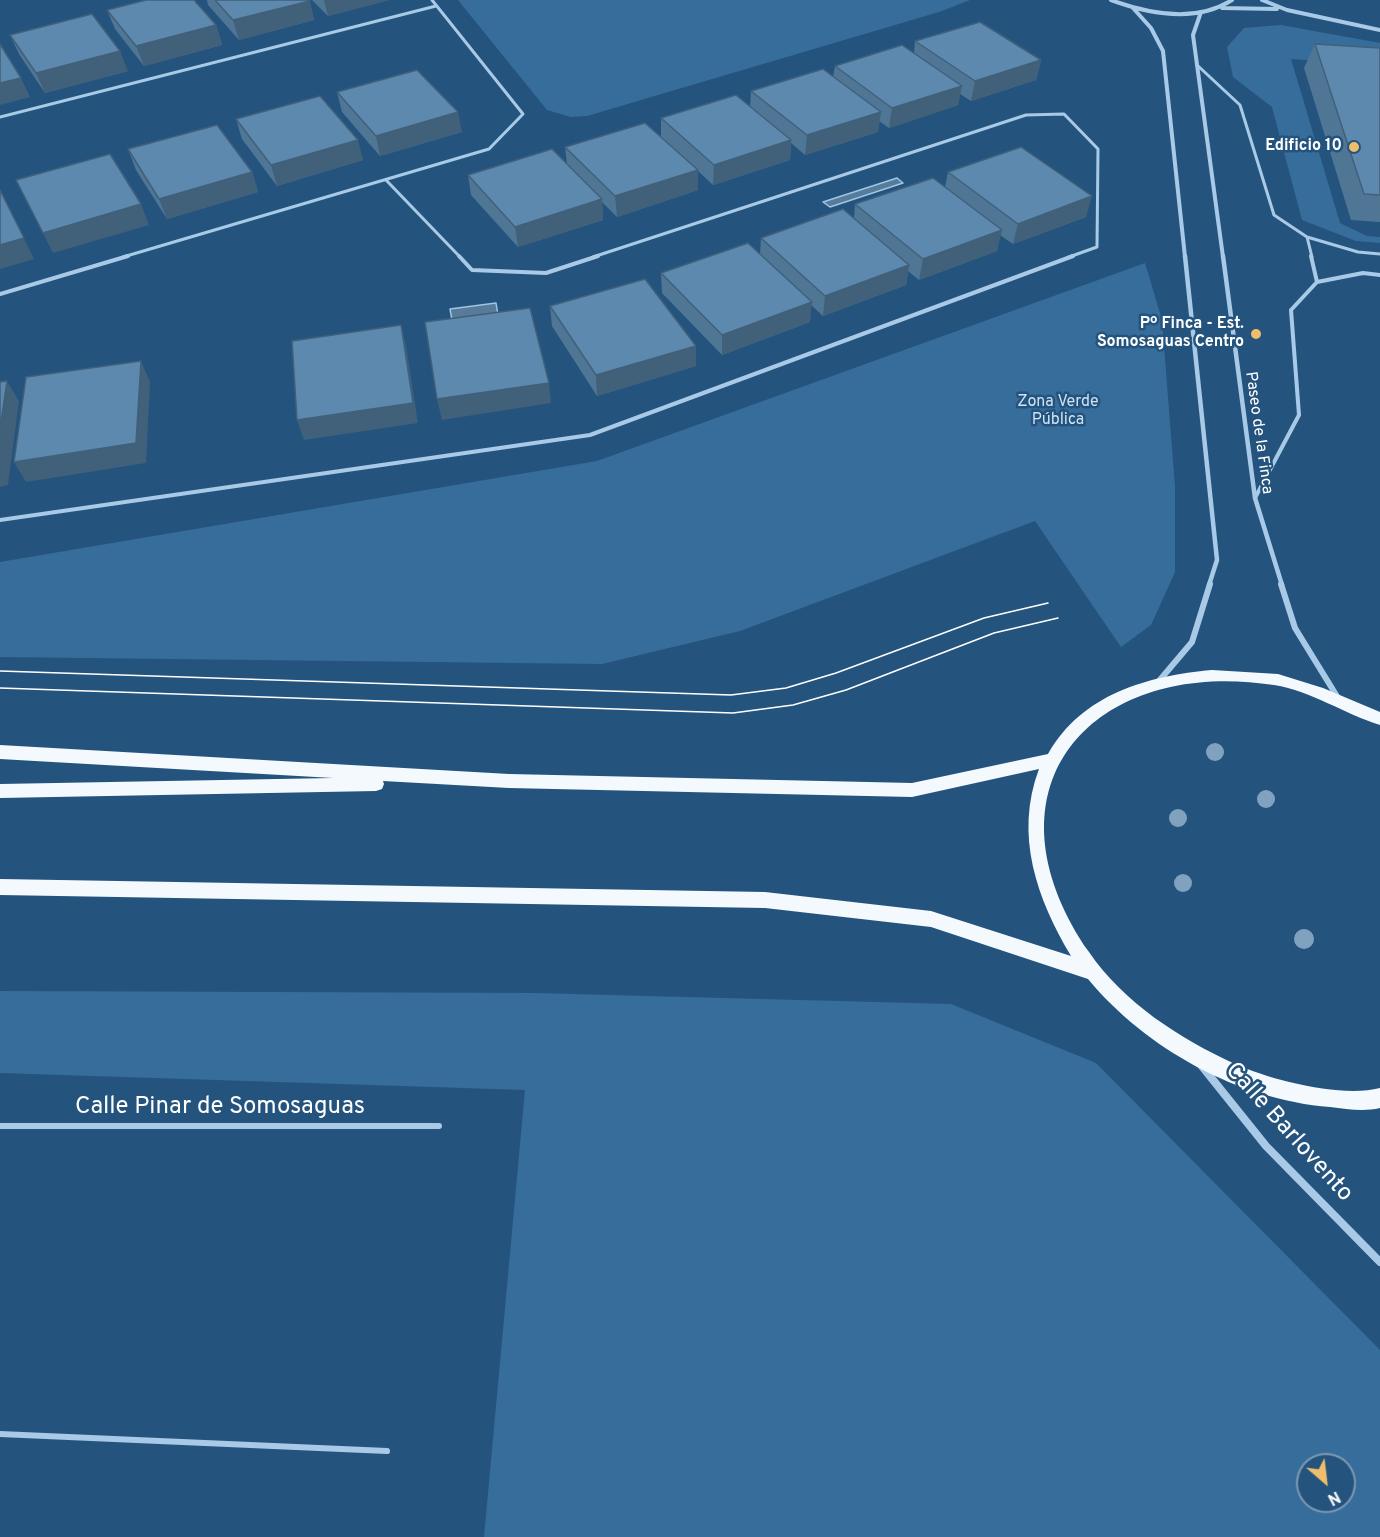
<!DOCTYPE html>
<html>
<head>
<meta charset="utf-8">
<style>
	body { margin:0 }
	#map { position:relative; width:1380px; height:1537px; overflow:hidden; background:#24547e; font-family:Overpass,sans-serif }
	canvas { display:block }
	.north { position:absolute; left:1296px; top:1453px; width:60px; height:60px; box-sizing:border-box; background:#24547e; border:2px solid #7c98b2; border-radius:50%; rotate:152deg; font-size:16px; font-weight:700; line-height:24px; text-align:center; color:#fff }
	.north::after { content:''; display:block; margin:auto; width:21px; height:27px; background:#f0bd6c; clip-path:polygon(50% 0,100% 100%,50% 72%,0 100%) }
</style>
</head>
<body>
<div id="map">
<canvas width="1380" height="1537"></canvas>
<div class="north">N</div>
</div>
<script>
const c = document.querySelector('canvas').getContext('2d');
c.lineJoin = 'round';
function fillPath(path, color) { c.fillStyle = color; c.fill(path, 'evenodd'); }
function strokePath(path, color, width, dash) { c.strokeStyle = color; c.lineWidth = width; c.lineCap = dash ? 'butt' : 'round'; c.setLineDash(dash || []); c.stroke(path); }
function write(font, color, halo, rows, align = 'center') {
  c.font = font + ' Overpass,sans-serif'; c.lineWidth = 5; c.setLineDash([]); c.textBaseline = 'middle'; c.strokeStyle = halo; c.fillStyle = color; for (const [text, x, y, turn = 0] of rows) {
    c.save(); c.translate(x, y); c.rotate((+turn || 0) * Math.PI / 180); c.textAlign = isNaN(turn) ? turn : align; if (halo) c.strokeText(text, 0, 0); c.fillText(text, 0, 0); c.restore();
  }
}
fillPath(new Path2D(`
	M458,0H970L939,12L587,116L571,117L547,110Z
	M1281,25L1380,43V65L1291,59L1340,223L1367,236L1380,237V243L1356,241L1302,220L1272,107L1233,77L1227,47L1244,28Z
	M1145,263L1162,320L1175,487V572L1151,625L1121,647L1035,521L740,631L602,664L0,657V562L597,461Z
	M0,991L534,993L951,1004L1096,1063L1380,1350V1537H484L525,1090L0,1073ZM1308,1465H1344V1501H1308Z`), '#376d9b');
const water = new Path2D(`
	M897,178L903,183L830,207L823,202Z
	M496,303L498,315L452,320L450,309Z`);
fillPath(water, '#587b99');
strokePath(water, '#9dc6e7', 1.5);
strokePath(new Path2D(`
	M1197,65L1240,105L1274,215L1307,237L1358,252L1380,254
	M0,117L436,6
	M386,180L460,257
	M1307,237L1312,257
	M123,257L489,149L523,114L432,0
	M593,257L1026,115L1064,114L1098,149L1097,247L1069,257`), '#a8cae6', 3);
strokePath(new Path2D(`
	M459,256L472,270L546,273L598,256
	M1311,256L1317,282
	M0,294L128,256
	M1255,498L1299,415L1291,310L1317,282L1363,273L1380,275
	M0,520L590,435L1073,256`), '#a8cae6', 4);
strokePath(new Path2D(`
	M0,1126H439
	M0,1434L387,1451`), '#a8cae6', 6);
strokePath(new Path2D(`
	M1111,0C1149,14 1196,23 1232,0
	M1262,0L1287,10L1380,30
	M1133,8L1151,28L1163,51L1185,257
	M1222,8L1277,9
	M1201,12L1193,35L1223,257`), '#a8cae6', 4);
strokePath(new Path2D(`
	M1185,256L1217,560L1209,585
	M1223,256L1255,498L1282,585`), '#a8cae6', 4.5);
strokePath(new Path2D(`
	M1281,584L1295,628L1338,698
	M1159,681L1192,642L1210,584`), '#a8cae6', 6);
strokePath(new Path2D(`
	M1201,1065L1266,1146L1380,1262`), '#a8cae6', 8);
fillPath(new Path2D(`
	M1212,670L1278,674L1323,688L1380,712V725C1344,714 1312,691 1274,685C1092,657 976,787 1089,952C1124,1003 1179,1038 1235,1064C1271,1080 1341,1098 1380,1088V1108C1363,1112 1347,1109 1330,1107C1239,1100 1146,1049 1088,979L931,927L765,908L0,895V879L765,892L931,911L1071,956C1037,899 1014,835 1039,769L912,797L509,788L383,781L384,784L382,789L376,791L0,798V784L333,778L0,759V745L509,774L912,783L1048,754C1082,694 1147,676 1212,670Z`), '#f4f9fe');
strokePath(new Path2D(`
	M0,671L731,695L786,688L836,673L984,618L1048,603
	M0,688L733,713L793,705L846,690L994,633L1058,618`), '#fff', 1.5);
c.fillStyle = '#80a2bf';
for (const [x, y, r] of [
	[1215,752,9],
	[1266,799,9],
	[1178,818,9],
	[1183,883,9],
	[1304,939,10]
]) { c.beginPath(); c.arc(x, y, r, 0, 2 * Math.PI); c.fill(); }
fillPath(new Path2D(`
	M207,0H309L314,20L239,40L208,5Z
	M312,0H389L328,16Z
	M107,10L216,25L222,45L144,66L115,29Z
	M10,35L128,71L45,93L19,54Z
	M915,41L1041,60L1036,80L971,101L960,94L958,105L889,128L879,121L878,132L805,155L791,143L790,160L713,185L698,171V190L617,217L602,202L603,220L518,247L471,195L468,175L567,164L565,147L661,137V118L750,107L751,91L833,77L835,66L914,53Z
	M1315,44L1380,48V222L1351,220L1304,68Z
	M337,92L462,132L380,156L342,112Z
	M236,119L363,160L277,186L242,139Z
	M128,149L252,172L258,192L167,219L136,170Z
	M948,172L1086,217L1013,244L1000,235L997,251L919,280L908,271L906,285L823,316L811,305L810,322L722,355L662,293L661,273L760,254L761,238L854,218L855,204L945,187Z
	M550,306L696,366L597,396L552,326Z`), '#507696');
fillPath(new Path2D(`
	M324,0H389L328,16Z
	M310,1L314,20L239,40L233,20Z
	M216,25L222,45L144,66L136,46Z
	M120,51L128,71L45,93L36,73Z
	M1041,60L1036,80L971,101L975,81Z
	M21,78L30,97L0,105V83Z
	M962,86L958,105L889,128L892,108Z
	M458,112L462,132L380,156L376,136Z
	M881,112L878,132L805,155L807,135Z
	M358,140L363,160L277,186L271,165Z
	M791,140L790,160L713,185L714,165Z
	M698,170V190L617,217L615,196Z
	M252,172L258,192L167,219L159,199Z
	M1092,196L1086,217L1013,244L1018,224Z
	M602,199L603,220L518,247L515,227Z
	M141,204L149,225L53,253L43,233Z
	M8,206L34,259L0,269V245Z
	M1002,230L997,251L919,280L923,259Z
	M909,265L906,285L823,316L825,296Z
	M812,302L810,322L722,355V335Z
	M401,325L406,346L418,423L304,440L297,420Z
	M696,346V366L597,396L596,375Z
	M141,361L150,382L146,463L26,482L14,462Z
	M7,381L19,401L8,485L0,487V429Z
	M549,383L551,403L442,420L437,399Z`), '#41607a');
const building = new Path2D(`
	M146,0H194L216,25L136,46L107,10Z
	M215,0H309L310,1L233,20Z
	M92,14L120,51L36,73L10,35Z
	M980,22L1041,60L975,81L915,41Z
	M0,44L21,78L0,83Z
	M1315,44L1380,48V195L1364,194Z
	M902,45L962,86L892,108L835,66Z
	M823,69L881,112L807,135L751,91Z
	M417,70L458,112L376,136L337,92Z
	M736,95L791,140L714,165L661,118Z
	M320,96L358,140L271,165L236,119Z
	M645,123L698,170L615,196L565,147Z
	M217,125L252,172L159,199L128,149Z
	M1021,147L1092,196L1018,224L948,172Z
	M552,149L602,199L515,227L468,175Z
	M110,154L141,204L43,233L16,180Z
	M933,178L1002,230L923,259L855,204Z
	M0,190L24,238L0,245Z
	M843,209L909,265L825,296L761,238Z
	M748,243L812,302L722,335L661,273Z
	M645,279L696,346L596,375L550,306Z
	M530,308L549,383L437,399L425,322Z
	M401,325L413,403L297,420L292,341Z
	M141,361L136,443L14,462L26,377Z
	M7,381L0,429V382Z`);
fillPath(building, '#5d89af');
strokePath(building, '#41607a', 1.5);
for (const [x, y, r, color] of [
	[1354,147,6,"#f0bd6c"],
	[1256,334,6,"#f0bd6c"]
]) { const dot = new Path2D(); dot.arc(x, y, r, 0, 2 * Math.PI); c.fillStyle = color; c.fill(dot); strokePath(dot, '#24547e', 2); }
write('bold 16px', '#fff', '#24547e', [
	["Edificio 10",1342,147],
	["Pº Finca - Est.",1244,325],
	["Somosaguas Centro",1244,343]
], 'right');
write('16px', '#cce2f5', '#24547e', [
	["Zona Verde",1058,403],
	["Pública",1058,421]
]);
write('16px', '#fff', '#24547e', [
	["Paseo de la Finca",1258,433,82]
]);
write('24px', '#fff', '#24547e', [
	["Calle Pinar de Somosaguas",220,1108],
	["Calle Barlovento",1288,1133,48]
]);
</script>
</body>
</html>
